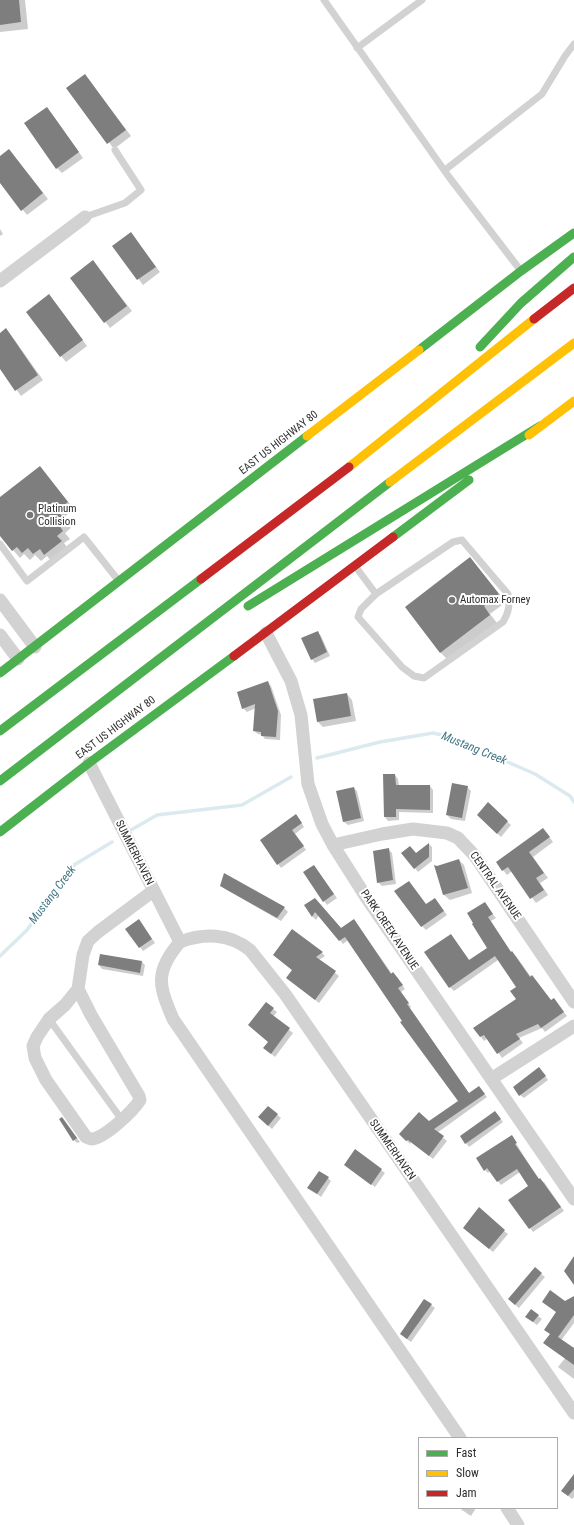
<!DOCTYPE html>
<html>
<head>
<meta charset="utf-8">
<style>
	body { margin:0 }
	#map { position:relative; width:574px; height:1525px; overflow:hidden; background:#fff; font-family:"Roboto Condensed",sans-serif }
	canvas { display:block }
	.legend { position:absolute; left:418px; top:1437px; width:140px; height:72px; box-sizing:border-box; background:#fff; border:1px solid #ababab; margin:0; padding:5px 7px; list-style:none; font-size:12px; color:#2d2d2d }
	.legend li { display:flex; align-items:center; gap:8px; height:20px }
	.legend b { width:20px; border:1px solid #ababab }
</style>
</head>
<body>
<div id="map">
<canvas width="574" height="1525"></canvas>
<ul class="legend">
<li><b style="height:5px;background:#4caf50"></b>Fast</li>
<li><b style="height:5px;background:#ffc107"></b>Slow</li>
<li><b style="height:5px;background:#c62828"></b>Jam</li>
</ul>
</div>
<script>
const c = document.querySelector('canvas').getContext('2d');
c.lineJoin = 'round';
function fillPath(path, color) { c.fillStyle = color; c.fill(path, 'evenodd'); }
function strokePath(path, color, width, dash) { c.strokeStyle = color; c.lineWidth = width; c.lineCap = dash ? 'butt' : 'round'; c.setLineDash(dash || []); c.stroke(path); }
function write(font, color, halo, rows, align = 'center') {
  c.font = font + ' "Roboto Condensed",sans-serif'; c.lineWidth = 4; c.setLineDash([]); c.textBaseline = 'middle'; c.strokeStyle = halo; c.fillStyle = color; for (const [text, x, y, turn = 0] of rows) {
    c.save(); c.translate(x, y); c.rotate((+turn || 0) * Math.PI / 180); c.textAlign = isNaN(turn) ? turn : align; if (halo) c.strokeText(text, 0, 0); c.fillText(text, 0, 0); c.restore();
  }
}
fillPath(new Path2D(`
	M0,0H25L28,29L0,32Z
	M85,75L131,136L114,149L68,88Z
	M46,108L52,114L83,158L62,173L57,168Z
	M9,150L48,199L27,215L0,182V157Z
	M0,229L3,234L0,236Z
	M131,234L160,272L143,285L114,246Z
	M93,262L132,311L110,328L72,278Z
	M49,296L87,346L66,362L61,356Z
	M6,330L11,335L43,380L21,396L0,367V334Z
	M40,467L74,509L63,518L71,528L65,533L70,539L64,543L68,549L52,562L47,556L41,561L35,555L30,560L24,554L20,558L0,535V498Z
	M470,558L506,602L490,614L497,623L448,660L441,653L406,607Z
	M318,632L321,636L330,656L315,663L312,659Z
	M268,682L271,686L281,715L280,740L265,739L262,735L258,734L254,731L256,708L247,712L243,708Z
	M347,694L352,700L356,721L323,727L318,722Z
	M384,775H395L398,779L399,786H430L433,790V813L399,812V820L388,821L385,817Z
	M467,787L471,791L465,821L451,819L447,815Z
	M354,788L357,791L364,821L348,825L344,822Z
	M488,804L511,825L501,837L478,815Z
	M299,819L304,827L295,834L306,850L281,868L261,840Z
	M547,834L553,842L533,857L548,878L540,883L548,895L536,903L512,871L507,875L503,870Z
	M429,844L432,847V861L418,872L403,853L416,854Z
	M388,849L392,853L396,884L382,886L378,882Z
	M459,860L464,865L472,893L450,900L444,895L436,867Z
	M314,866L337,898L327,905L324,901Z
	M225,875L284,908L288,912L281,921L225,889L222,885Z
	M409,882L426,905L435,899L447,915L426,930L422,926Z
	M315,899L342,929L354,921L357,924L392,974L393,973L397,977L405,989L401,992L411,1007L410,1008L469,1094L479,1087L487,1097L437,1133L447,1141L433,1159L411,1142L410,1144L400,1134L429,1122L459,1101L348,940L343,944L319,915L316,920L313,917L305,906Z
	M484,903L496,918L491,921L511,952L516,956L531,977L551,1001L554,999L567,1016L545,1032L542,1028L519,1038L523,1043L502,1058L488,1038L484,1041L475,1029L517,999L518,987L498,960L454,991L450,987L451,935L470,961L489,948Z
	M142,924L155,943L143,951L140,947Z
	M292,931L322,953L325,956L319,960L339,976L319,1003L291,981L293,971L274,955Z
	M142,962L145,965L143,976L102,969L99,965Z
	M273,1009L277,1012L273,1017L293,1033L275,1057L264,1048L269,1042L253,1029Z
	M542,1072L548,1080L524,1098L520,1095Z
	M268,1107L281,1118L272,1129L263,1121Z
	M495,1112L503,1122L469,1147L466,1143Z
	M62,1118L80,1142L77,1143L74,1140Z
	M512,1137L539,1180L544,1182L564,1211L533,1232L510,1200L530,1186L520,1172L501,1185L490,1171L488,1173L485,1170L477,1158Z
	M355,1150L385,1173L375,1187L345,1165Z
	M328,1178L331,1181L321,1197L309,1188Z
	M468,1231H504L508,1234L493,1252Z
	M541,1274L545,1277L519,1308L512,1302Z
	M574,1302V1323L560,1342L546,1330L565,1303Z
	M431,1305L435,1308L411,1342L404,1337Z
	M538,1316L542,1319L537,1325L526,1317Z
	M574,1347V1379L558,1367Z
	M574,1476V1497L572,1499L566,1494Z
	M459,1508H476L471,1516Z`), '#0003');
strokePath(new Path2D(`
	M317,758L380,742L433,733L451,737L535,774L570,796L574,802
	M131,830L157,815L242,805L291,777
	M0,956L27,930L74,865L112,842`), '#daeaef', 3.5);
fillPath(new Path2D(`
	M0,0H19L21,22L0,25Z
	M85,74L126,130L107,144L66,88Z
	M47,107L79,152L56,169L24,123Z
	M9,149L43,193L21,211L0,183V156Z
	M131,232L156,267L137,280L112,246Z
	M93,260L127,306L104,323L70,278Z
	M49,294L83,340L60,357L26,312Z
	M6,328L38,375L15,391L0,369V333Z
	M40,466L68,502L57,510L65,520L59,525L63,531L57,536L62,541L44,555L40,549L33,554L28,548L22,553L17,547L12,551L0,536V497Z
	M470,557L499,594L484,606L490,615L440,653L405,607Z
	M318,631L327,652L311,660L301,638Z
	M268,681L278,711L276,737L261,736V732L253,731L255,704L242,709L237,692Z
	M347,693L351,716L317,722L313,699Z
	M383,774H395L396,785H430V810L396,809V817H384Z
	M452,783L468,786L462,818L446,815Z
	M354,787L361,818L343,822L336,791Z
	M488,802L508,821L497,834L477,815Z
	M296,814L302,823L292,830L304,846L277,865L260,840Z
	M543,828L550,837L529,852L544,873L536,878L544,890L530,899L508,867L502,871L496,862Z
	M429,843V857L414,869L401,853L410,846L416,853Z
	M389,848L393,880L377,883L373,851Z
	M459,859L468,888L443,895L434,865L437,866Z
	M314,865L334,894L323,902L303,872Z
	M224,873L285,907L277,918L220,886Z
	M409,881L426,904L435,898L444,911L421,927L394,891Z
	M315,898L341,928L354,919L391,974L393,972L403,985L398,988L409,1003L407,1004L469,1093L479,1086L485,1094L434,1129L444,1136L429,1156L408,1140L406,1141L399,1134L419,1112L429,1121L458,1101L400,1022L402,1021L345,937L339,941L315,912L312,917L304,905Z
	M485,902L493,914L488,917L511,952L512,951L530,977L532,975L551,1000L554,998L564,1012L541,1028L538,1024L516,1034L520,1039L497,1054L484,1035L480,1037L473,1028L516,999L510,991L516,987L495,956L449,988L424,952L451,934L469,960L487,948L472,924L473,923L467,913Z
	M139,919L152,939L139,948L125,929Z
	M292,929L323,952L316,957L336,971L315,1000L286,978L292,970L273,955Z
	M100,954L142,961L140,973L98,965Z
	M266,1002L274,1008L270,1013L290,1028L271,1054L263,1048L268,1042L248,1025Z
	M539,1067L546,1076L519,1096L513,1087Z
	M268,1106L278,1114L268,1126L258,1117Z
	M495,1111L501,1119L465,1144L460,1136Z
	M62,1117L77,1138L73,1141L59,1119Z
	M512,1135L517,1143L515,1144L539,1179L540,1178L561,1207L529,1229L508,1200L528,1186L517,1169L497,1182L487,1168L484,1171L476,1158Z
	M355,1149L382,1169L371,1185L344,1165Z
	M319,1171L329,1177L317,1194L307,1188Z
	M479,1207L505,1230L489,1249L463,1228Z
	M574,1256V1285L564,1271Z
	M535,1267L542,1273L515,1305L508,1299Z
	M550,1290L565,1301L574,1296V1315L558,1337L574,1348V1365L543,1343L550,1334L544,1330L556,1312L542,1302Z
	M424,1299L432,1304L407,1339L400,1334Z
	M531,1309L539,1315L533,1322L525,1317Z
	M574,1474V1489L568,1496L561,1491Z`), '#7e7e7e');
strokePath(new Path2D(`
	M324,0L449,177L521,271
	M357,48L422,0
	M445,170L542,94L565,56L574,44
	M85,217L125,203L141,190L115,150
	M0,544L27,581L84,537L118,580
	M355,566L376,594L361,609L358,617L402,667L414,676L424,678L503,622C509,612 510,605 508,594L462,540L453,542L376,594
	M49,1019L122,1120`), '#d2d2d2', 7);
strokePath(new Path2D(`
	M0,281L85,217
	M0,600L35,647
	M266,633L291,681L301,715L308,784L322,824L333,845L366,897L574,1199
	M0,635L18,659
	M89,763L180,942C154,972 159,986 173,1019L460,1438
	M333,845L382,834L413,829L447,833L458,838L475,856L574,1002
	M180,942C203,933 229,933 250,950L285,994L574,1413
	M78,989L65,1005L49,1019L37,1037L33,1046L35,1058L46,1080L86,1137C88,1138 90,1139 92,1139C106,1137 133,1111 140,1100L139,1096L91,1015L78,989L83,955L88,941L98,932L153,891
	M491,1079L574,1026
	M507,1508L518,1525`), '#d2d2d2', 13);
strokePath(new Path2D(`
	M480,347L521,303L574,257
	M419,350L521,271L574,233
	M393,537L469,480
	M248,606L540,426
	M0,673L307,436
	M0,731L201,579
	M0,781L390,482
	M0,832L89,763L234,656`), '#4caf50', 9);
strokePath(new Path2D(`
	M529,435L574,401
	M307,436L419,350
	M349,467L534,319
	M390,482L574,343`), '#ffc107', 9);
strokePath(new Path2D(`
	M534,319L574,288
	M201,579L349,467
	M234,656L393,537`), '#c62828', 9);
for (const [x, y, r, color] of [
	[30,515,4,"#767676"],
	[452,600,4,"#767676"]
]) { const dot = new Path2D(); dot.arc(x, y, r, 0, 2 * Math.PI); c.fillStyle = color; c.fill(dot); strokePath(dot, '#fff', 1.5); }
write('11px', '#2d2d2d', '#fff', [
	["EAST US HIGHWAY 80",279,443,-38],
	["EAST US HIGHWAY 80",116,728,-37],
	["SUMMERHAVEN",134,853,63],
	["CENTRAL AVENUE",495,886,55],
	["PARK CREEK AVENUE",389,930,56],
	["SUMMERHAVEN",392,1150,55]
]);
write('11px', '#2d2d2d', '#fff', [
	["Platinum",38,509],
	["Collision",38,522],
	["Automax Forney",460,600]
], 'left');
write('italic 12px', '#447887', '#fff', [
	["Mustang Creek",474,749,22],
	["Mustang Creek",53,895,-53]
]);
</script>
</body>
</html>
